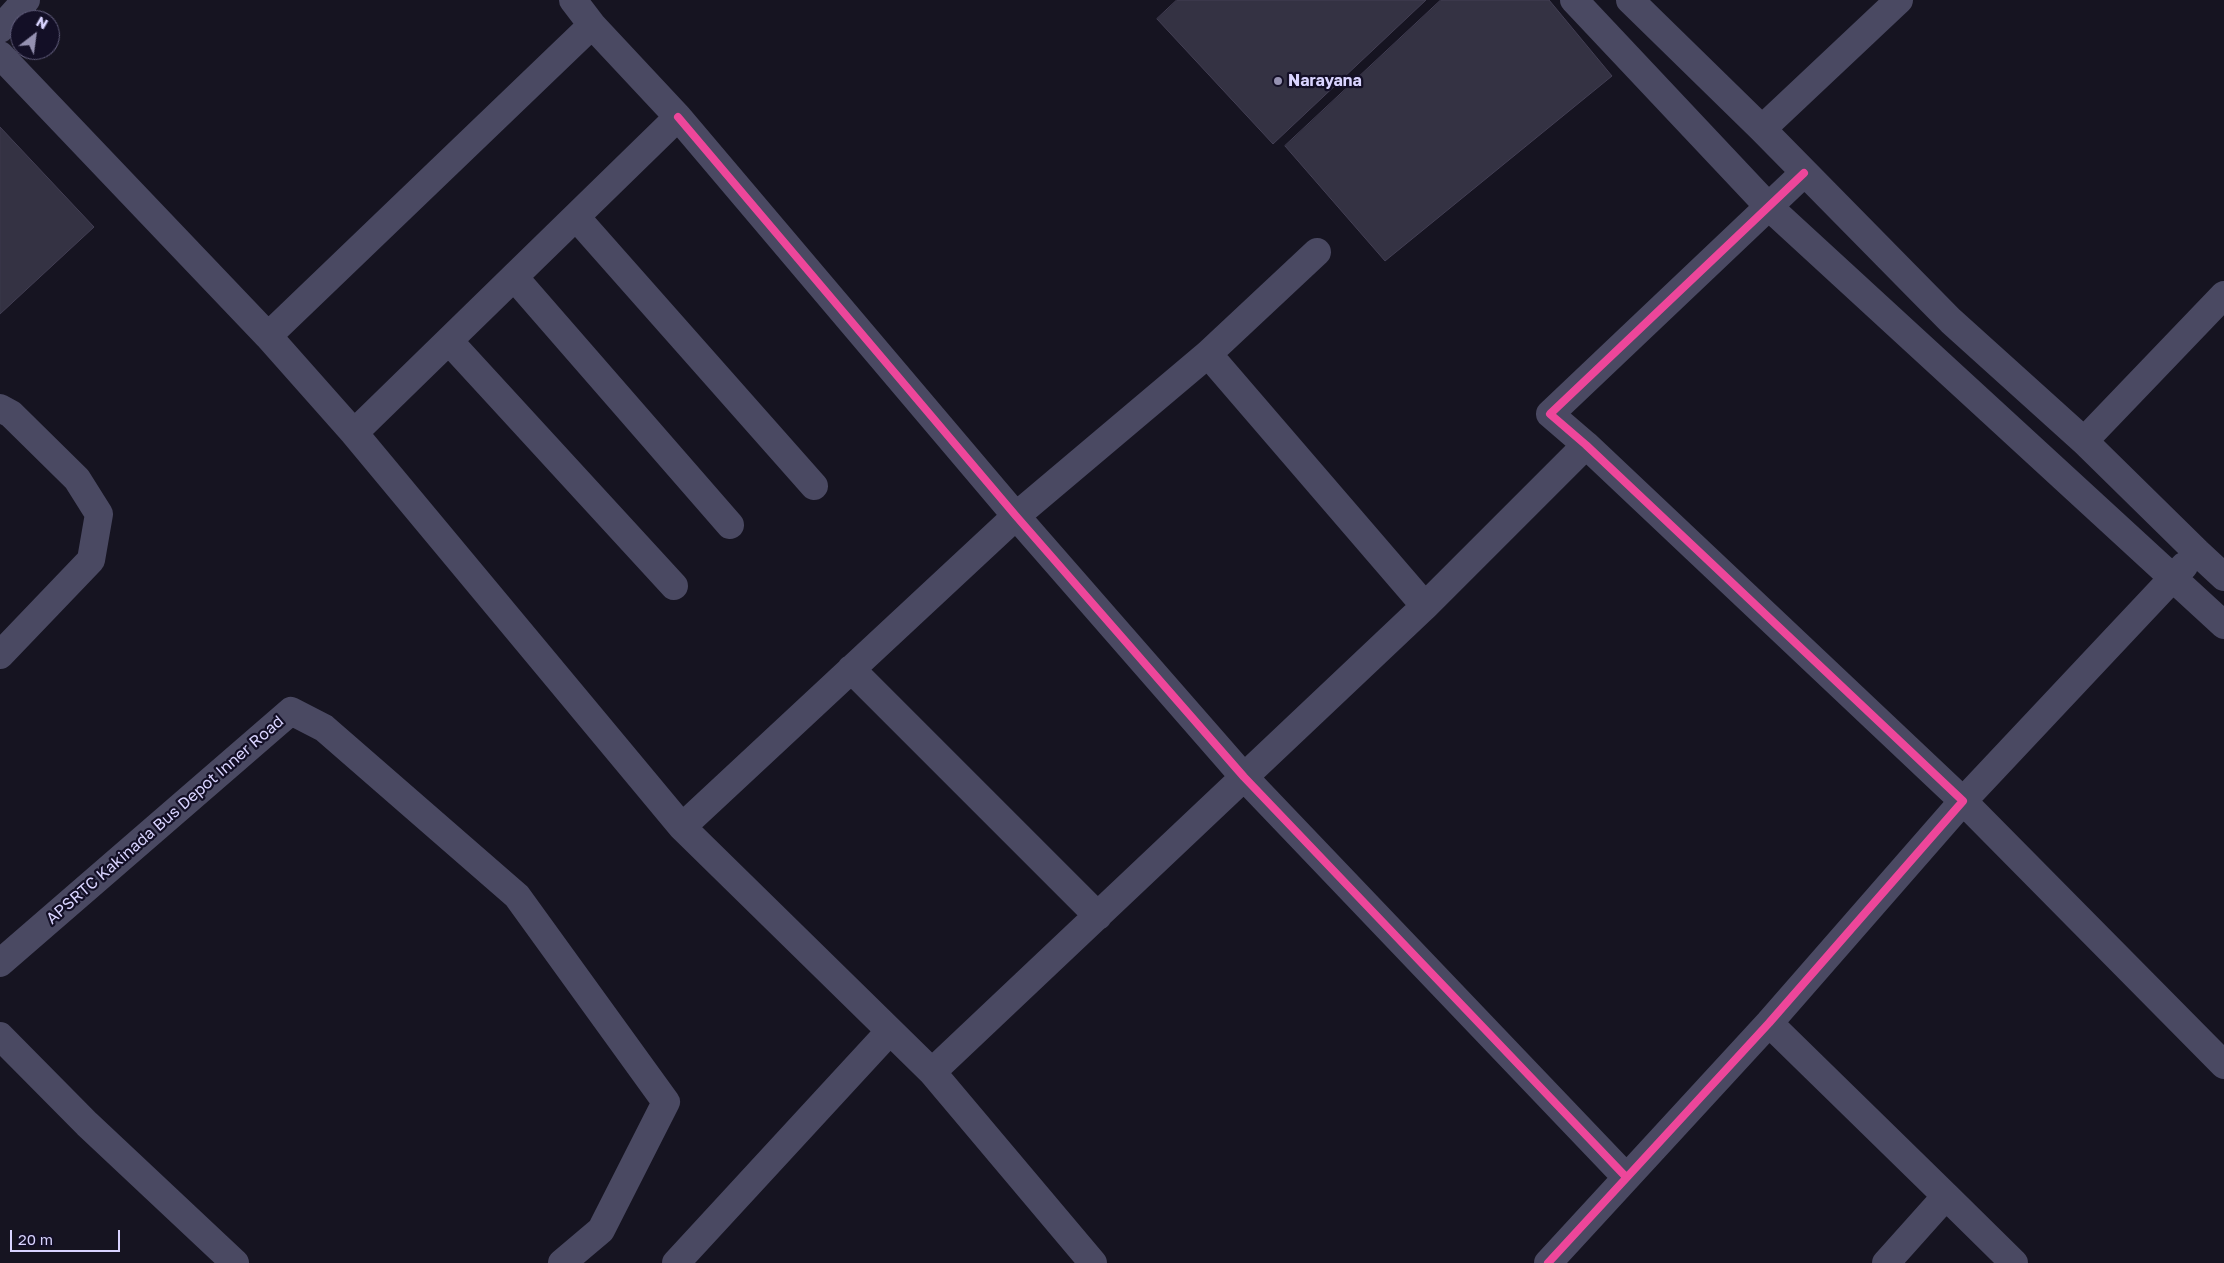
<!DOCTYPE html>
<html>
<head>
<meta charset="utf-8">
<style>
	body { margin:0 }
	#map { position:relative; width:2224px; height:1263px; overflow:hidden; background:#161421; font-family:"Golos Text",sans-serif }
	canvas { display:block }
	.north { position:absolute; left:10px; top:10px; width:50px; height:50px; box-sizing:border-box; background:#130f26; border:1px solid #625e7d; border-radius:50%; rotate:30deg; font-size:14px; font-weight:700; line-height:20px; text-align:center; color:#d9d4ff }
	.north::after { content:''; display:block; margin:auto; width:18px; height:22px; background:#9591b1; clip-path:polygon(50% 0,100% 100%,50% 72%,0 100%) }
	.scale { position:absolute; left:10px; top:1230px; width:110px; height:22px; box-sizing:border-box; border:2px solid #d9d4ff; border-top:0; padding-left:6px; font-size:15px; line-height:18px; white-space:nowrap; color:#d9d4ff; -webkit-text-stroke:4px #130f26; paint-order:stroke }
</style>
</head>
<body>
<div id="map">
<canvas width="2224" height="1263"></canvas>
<div class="north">N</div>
<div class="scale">20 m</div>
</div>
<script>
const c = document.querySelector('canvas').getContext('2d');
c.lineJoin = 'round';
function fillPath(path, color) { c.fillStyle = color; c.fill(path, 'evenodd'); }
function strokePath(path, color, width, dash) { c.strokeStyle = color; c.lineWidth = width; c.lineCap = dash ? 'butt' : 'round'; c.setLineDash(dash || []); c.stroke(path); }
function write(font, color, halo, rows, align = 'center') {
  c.font = font + ' "Golos Text",sans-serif'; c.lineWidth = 4.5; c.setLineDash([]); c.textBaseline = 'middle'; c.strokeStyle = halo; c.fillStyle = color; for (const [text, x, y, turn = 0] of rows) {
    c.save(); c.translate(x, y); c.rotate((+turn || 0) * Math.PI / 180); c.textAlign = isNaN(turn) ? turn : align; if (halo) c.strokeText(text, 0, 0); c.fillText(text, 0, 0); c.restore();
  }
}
const building = new Path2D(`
	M1177,0H1426L1273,144L1157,19Z
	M1441,0H1549L1612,76L1385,261L1285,146Z
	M0,127L94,227L0,314Z`);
fillPath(building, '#343243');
strokePath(building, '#433f54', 1);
strokePath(new Path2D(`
	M1574,0L1768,206L2224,625
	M1630,0L1762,129L1951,321L2084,441L2197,552L2224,577
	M0,29L26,0
	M0,55L268,336L354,433L678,117L592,25L573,0
	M678,117L1016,516L1244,777L1626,1177
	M1762,129L1899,0
	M576,217L814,486
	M514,277L730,525
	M268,336L592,25
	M449,341L674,586
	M1208,354L1425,606
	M0,408L11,414L77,479L99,514L91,560L0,655
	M354,433L682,827L932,1072L1093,1263
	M2084,441L2224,295
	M2184,566L1963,801L2224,1065
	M851,669L1098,916
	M682,827L1016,516L1208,354L1317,252
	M0,963L291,711L324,728L517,896L666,1102L601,1230L562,1263
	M1769,1023L1946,1196L1886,1263
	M0,1036L87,1124L235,1263
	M932,1072L1425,606L1586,445
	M1946,1196L2014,1263
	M676,1263L889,1032
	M1548,1263L1769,1023L1963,801L1586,445L1550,414L1804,173`), '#4a4962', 28);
strokePath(new Path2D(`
	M678,117L1016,516L1244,777L1626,1177
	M1548,1263L1769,1023L1963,801L1586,445L1550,414L1804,173`), '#ed469a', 8);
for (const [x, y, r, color] of [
	[1278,81,5,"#9591b1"]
]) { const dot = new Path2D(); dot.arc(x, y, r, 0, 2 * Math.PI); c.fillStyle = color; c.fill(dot); strokePath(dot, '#130f26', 2); }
write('bold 16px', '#d9d4ff', '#130f26', [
	["Narayana",1288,81]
], 'left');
write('16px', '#d9d4ff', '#130f26', [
	["APSRTC Kakinada Bus Depot Inner Road",165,820,-41]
]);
</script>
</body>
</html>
